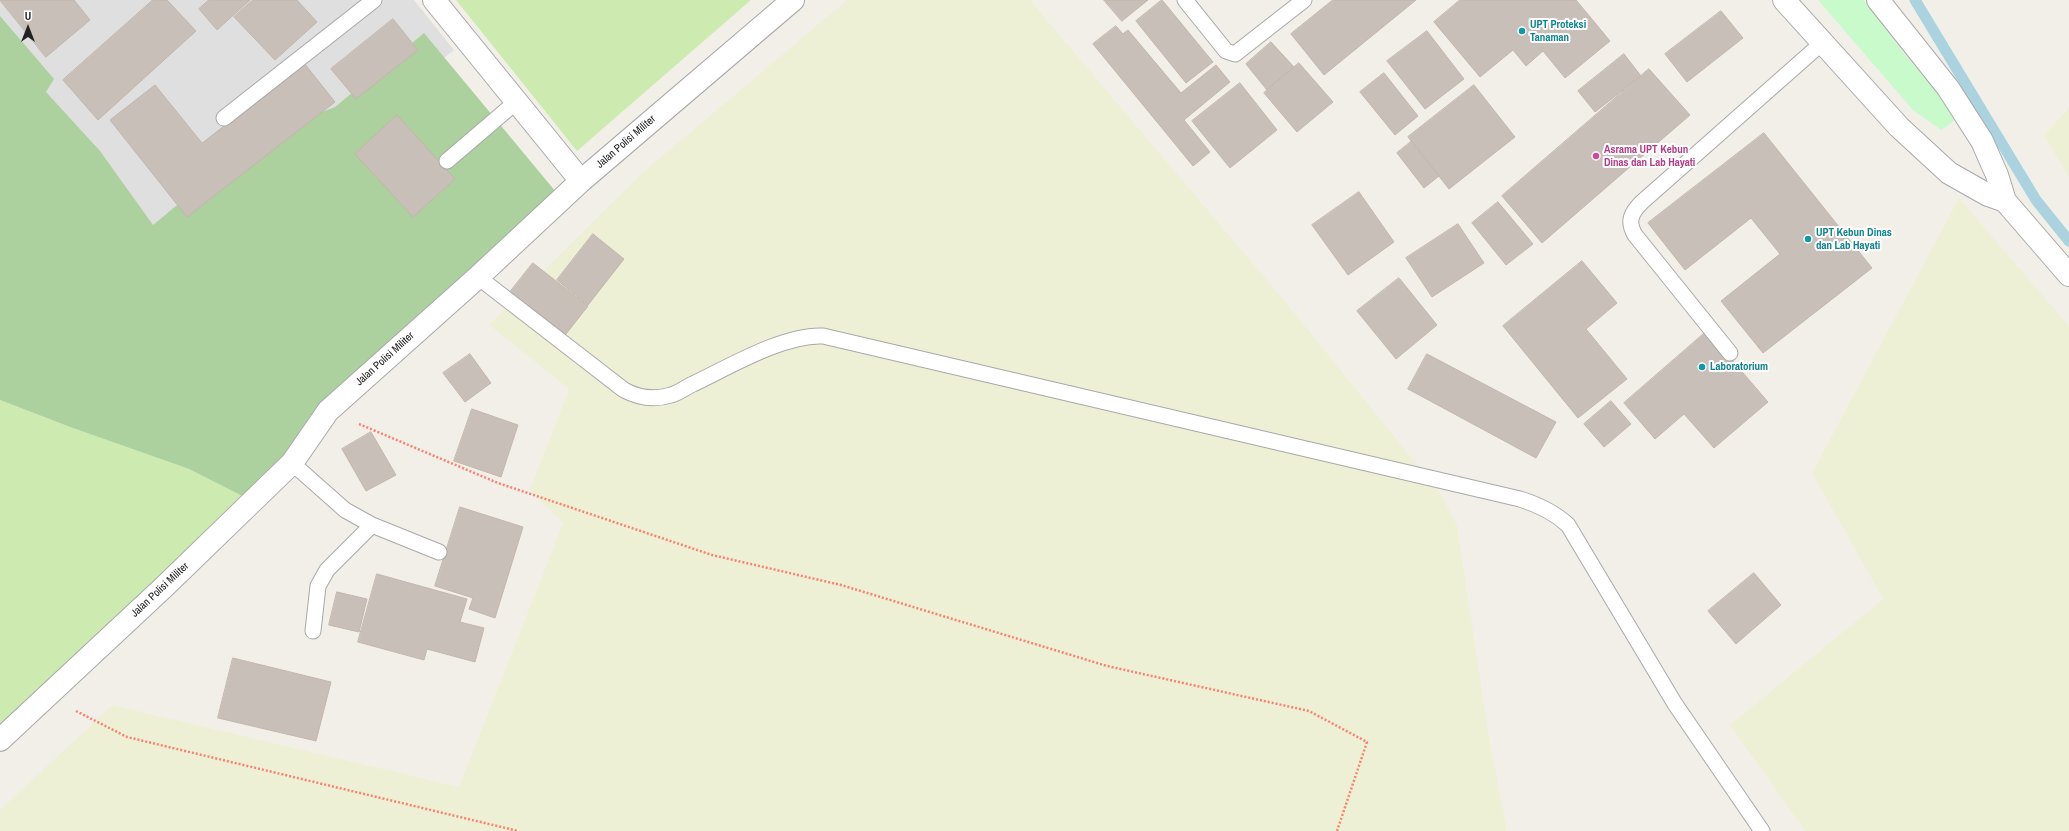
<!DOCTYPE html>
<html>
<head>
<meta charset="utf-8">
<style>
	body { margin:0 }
	#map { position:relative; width:2069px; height:831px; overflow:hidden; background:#f2efe9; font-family:"Archivo Narrow",sans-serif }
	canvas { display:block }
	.north { position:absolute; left:8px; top:8px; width:40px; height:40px; -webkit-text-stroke:3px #fff; paint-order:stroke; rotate:0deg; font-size:11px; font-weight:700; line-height:16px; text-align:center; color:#222 }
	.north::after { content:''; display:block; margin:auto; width:14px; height:18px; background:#222; clip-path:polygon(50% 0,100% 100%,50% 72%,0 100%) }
</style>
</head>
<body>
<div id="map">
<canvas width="2069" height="831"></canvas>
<div class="north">U</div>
</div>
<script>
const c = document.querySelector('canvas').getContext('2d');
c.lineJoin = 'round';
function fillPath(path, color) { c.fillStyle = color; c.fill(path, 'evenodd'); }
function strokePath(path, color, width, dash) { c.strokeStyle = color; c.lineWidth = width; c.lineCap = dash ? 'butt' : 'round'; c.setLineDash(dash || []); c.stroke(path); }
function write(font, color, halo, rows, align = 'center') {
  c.font = font + ' "Archivo Narrow",sans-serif'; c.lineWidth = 4; c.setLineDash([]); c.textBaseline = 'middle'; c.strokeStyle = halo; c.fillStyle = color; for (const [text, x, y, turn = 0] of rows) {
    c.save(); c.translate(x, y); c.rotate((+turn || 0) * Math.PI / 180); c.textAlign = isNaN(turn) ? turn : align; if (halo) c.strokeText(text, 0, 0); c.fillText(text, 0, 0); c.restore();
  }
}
fillPath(new Path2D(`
	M0,0H414L454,50L180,264L0,39Z`), '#e0dfdf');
fillPath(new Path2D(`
	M847,0H1030L1288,305L1440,493L1457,525L1488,731L1507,831H0V810L112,705L459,787L563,523L530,490L569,389L489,325L642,173Z
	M2069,107V177L2044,136Z
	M1959,198L2069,326V831H1805L1730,725L1883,599L1812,473Z`), '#eef0d5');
fillPath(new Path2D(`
	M456,0H751L577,151Z
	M0,400L70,427L189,469L250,500L0,732Z`), '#cdebb0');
fillPath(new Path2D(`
	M0,16L54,79L46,92L100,151L153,225L263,134L335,107L424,33L556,192L250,500L189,469L70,427L0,400Z`), '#add19e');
fillPath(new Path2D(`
	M1818,0H1864L1906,56L1941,96L1954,121L1941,130L1913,110Z`), '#c8facc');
strokePath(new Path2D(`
	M1915,0L2036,200L2069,241`), '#aad3df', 11);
const building = new Path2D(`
	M0,0H74L90,20L46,57Z
	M153,0H167L196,31L98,120L63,80Z
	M209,0H250L217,30L199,9Z
	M253,0H297L317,22L275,60L234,17Z
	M1104,0H1148L1122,21Z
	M1162,0L1213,62L1186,83L1136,21Z
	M1333,0H1416L1324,75L1291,34Z
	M1460,0H1576L1610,41L1565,78L1543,51L1526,66L1513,50L1480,77L1434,22Z
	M1721,11L1743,38L1687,82L1665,54Z
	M393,19L418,50L356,99L331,69Z
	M1116,26L1123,34L1128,30L1181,93L1216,65L1230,82L1184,120L1210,152L1193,166L1093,44Z
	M1427,31L1464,79L1425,109L1387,61Z
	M1271,42L1294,67L1267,90L1246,64Z
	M1624,54L1641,76L1595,112L1578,91Z
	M304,63L335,102L187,217L110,120L155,85L202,143Z
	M1299,63L1333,102L1297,132L1264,93Z
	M1649,69L1690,115L1542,243L1502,196Z
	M1384,73L1418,116L1395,135L1360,92Z
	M1240,83L1277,130L1230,168L1192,121Z
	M1474,85L1515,137L1449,189L1408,137Z
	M397,115L455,179L413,217L355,154Z
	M1764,133L1872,268L1763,353L1721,301L1780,254L1751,218L1685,270L1648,223Z
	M1412,141L1439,176L1424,188L1397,153Z
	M1359,192L1394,242L1348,275L1312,225Z
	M1498,202L1533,244L1506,265L1472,223Z
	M1458,224L1484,263L1432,297L1406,258Z
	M593,234L624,259L588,305L557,280Z
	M1582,261L1617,303L1586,329L1627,379L1578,418L1503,326Z
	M533,263L588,306L566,334L510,292Z
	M1399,278L1437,325L1396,359L1357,311Z
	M1707,331L1768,402L1714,448L1684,414L1655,439L1624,403Z
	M470,354L491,383L465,402L443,373Z
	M1427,354L1556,422L1536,458L1408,389Z
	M1611,401L1631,424L1604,447L1584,424Z
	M472,409L518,425L501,477L454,461Z
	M371,432L396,475L366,491L342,449Z
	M460,507L523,527L495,618L469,609L473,598L435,586Z
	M1754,573L1781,605L1736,644L1708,611Z
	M377,574L467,599L460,622L484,628L475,662L427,649L424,660L358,642Z
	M337,592L367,599L359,632L329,625Z
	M233,658L331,682L316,741L218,718Z`);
fillPath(building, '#c7bfb8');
strokePath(building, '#c4b6ab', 1);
const service = new Path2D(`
	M1185,0L1226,51L1235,54L1304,0
	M224,118L374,0
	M447,161L516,102
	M478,277L624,390C639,398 655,400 671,395C679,393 686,387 693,384C729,367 784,334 823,336L1520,499C1539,505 1554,512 1568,525L1675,704L1762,831
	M1730,353L1635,235C1627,221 1631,213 1642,202L1822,43
	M292,463L345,510L372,525L439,552
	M313,631L318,586L327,570L372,525`);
const minor = new Path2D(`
	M434,0L581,181
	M1784,0L1899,127L1949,173L1988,195L2005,201
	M1878,0L1948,88L1982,141L1997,175L2005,201L2069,275
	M0,740L165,586L292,463L328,411L478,277L581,181L793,0`);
strokePath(service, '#a9a9a9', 17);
strokePath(minor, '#a9a9a9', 24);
strokePath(new Path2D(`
	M359,424L498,483L712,555L841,585L1107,666L1309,711L1367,742L1337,831
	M76,711L127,737L518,831`), '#fa8072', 2.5, [2, 2]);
strokePath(service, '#fff', 15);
strokePath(minor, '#fff', 22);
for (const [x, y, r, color] of [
	[1522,31,4,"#0f9aa8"],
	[1596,156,4,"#d1479c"],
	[1808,239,4,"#0f9aa8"],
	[1702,367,4,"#0f9aa8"]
]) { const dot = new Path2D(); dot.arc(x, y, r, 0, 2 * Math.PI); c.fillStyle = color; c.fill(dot); strokePath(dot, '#fff', 1.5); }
write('bold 11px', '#0d838f', '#fff', [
	["UPT Proteksi",1530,25],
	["Tanaman",1530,38],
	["UPT Kebun Dinas",1816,233],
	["dan Lab Hayati",1816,246],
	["Laboratorium",1710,367]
], 'left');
write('11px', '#222', '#fff', [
	["Jalan Polisi Militer",626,142,-41],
	["Jalan Polisi Militer",385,359,-42],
	["Jalan Polisi Militer",160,590,-43]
]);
write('bold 11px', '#b23c85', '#fff', [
	["Asrama UPT Kebun",1604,150],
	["Dinas dan Lab Hayati",1604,163]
], 'left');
</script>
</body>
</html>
